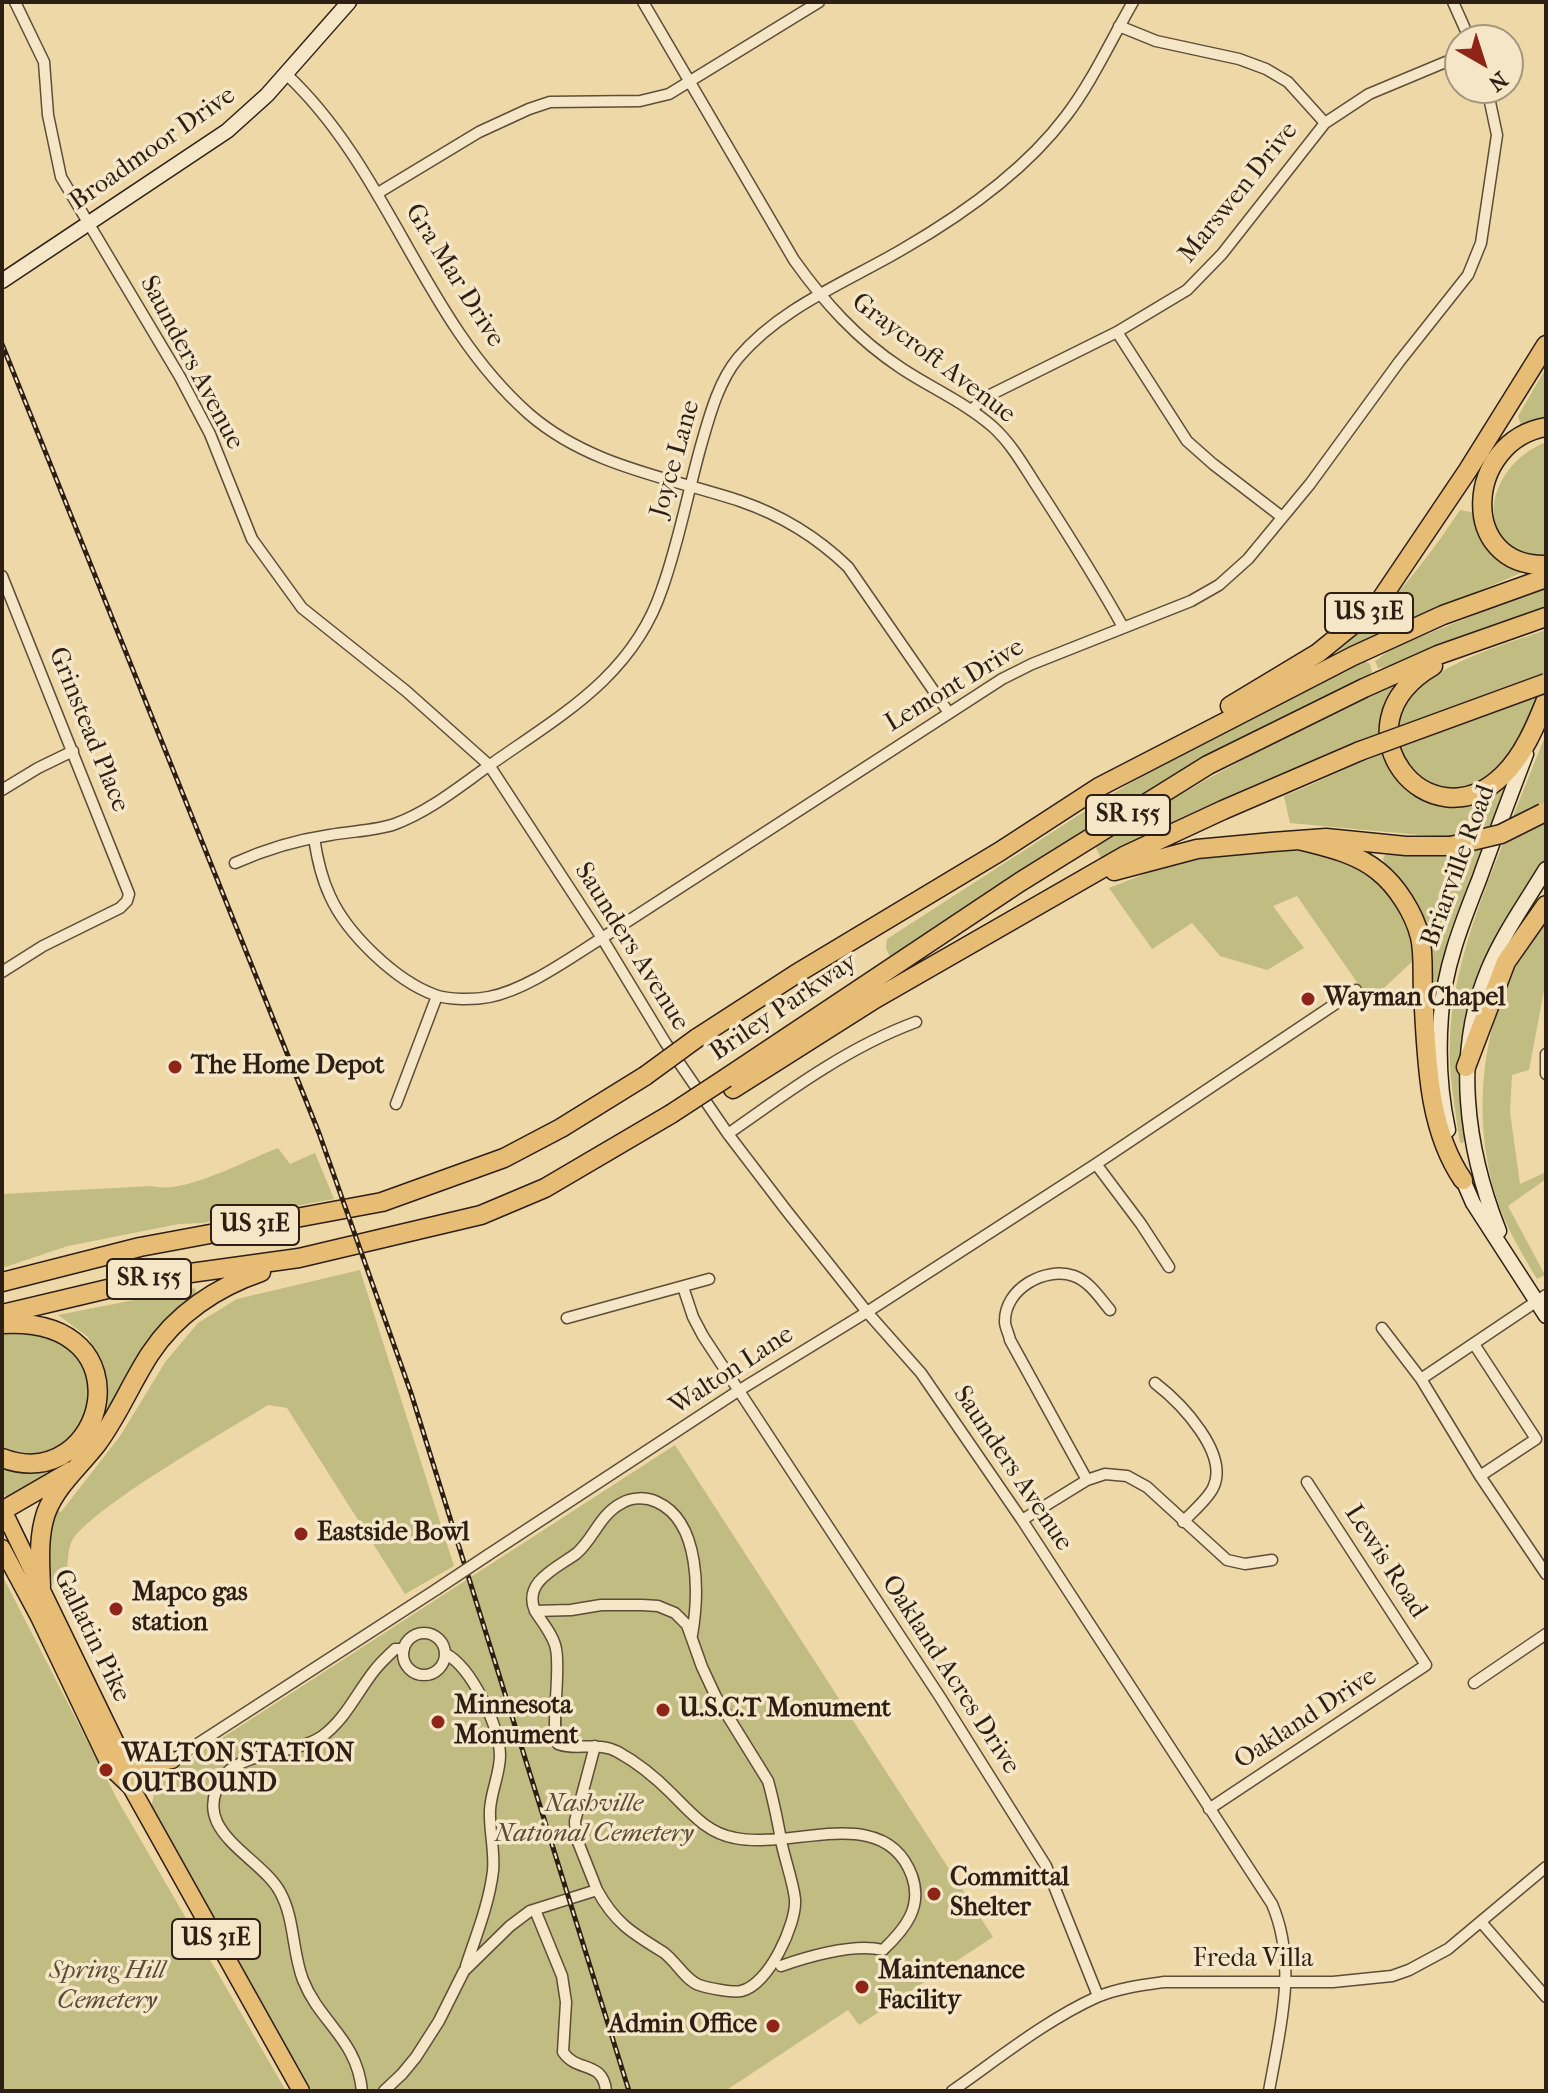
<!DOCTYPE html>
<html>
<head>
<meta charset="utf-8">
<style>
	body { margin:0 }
	#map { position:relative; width:1548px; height:2093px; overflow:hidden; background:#eed8a7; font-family:"IM FELL French Canon",serif }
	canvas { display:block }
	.frame { position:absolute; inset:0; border:4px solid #2d1f14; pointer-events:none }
	.north { position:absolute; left:1444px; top:24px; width:80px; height:80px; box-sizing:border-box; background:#f4e6c6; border:2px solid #a4967f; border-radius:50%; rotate:141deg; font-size:22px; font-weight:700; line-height:32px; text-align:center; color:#2d1f14 }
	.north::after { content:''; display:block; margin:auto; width:28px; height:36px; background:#8f2418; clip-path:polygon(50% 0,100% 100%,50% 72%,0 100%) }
</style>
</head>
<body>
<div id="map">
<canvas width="1548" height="2093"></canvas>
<div class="frame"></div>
<div class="north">N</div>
</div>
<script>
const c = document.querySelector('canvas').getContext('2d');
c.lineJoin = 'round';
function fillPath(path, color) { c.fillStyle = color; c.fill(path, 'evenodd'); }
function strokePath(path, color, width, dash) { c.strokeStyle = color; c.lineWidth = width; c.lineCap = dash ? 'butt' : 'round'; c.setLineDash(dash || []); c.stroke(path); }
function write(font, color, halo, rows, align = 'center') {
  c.font = font + ' "IM FELL French Canon",serif'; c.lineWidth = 7; c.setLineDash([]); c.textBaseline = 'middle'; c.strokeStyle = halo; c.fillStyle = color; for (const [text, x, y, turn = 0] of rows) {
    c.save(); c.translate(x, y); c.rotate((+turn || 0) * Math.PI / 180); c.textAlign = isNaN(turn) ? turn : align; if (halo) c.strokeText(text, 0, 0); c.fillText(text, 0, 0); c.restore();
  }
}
fillPath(new Path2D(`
	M1546,368V422L1529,427L1521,425L1518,416Z
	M1546,442V559C1467,548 1486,466 1546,442Z
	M1460,510L1477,513L1528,570L1336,652C1387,611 1424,564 1460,510Z
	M1546,586V606L1394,666L1378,668L1375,661L1393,648Z
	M1546,630L1544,677L1395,731C1402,671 1498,647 1546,630Z
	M1365,661L1370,664L1372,672L1365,678L890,957L886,948L887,939L1099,802L1194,745L1351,666Z
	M1405,679L1385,735C1286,768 1193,810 1101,858L1096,848L1097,845C1196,782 1299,728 1405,679Z
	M1536,698C1527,720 1521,749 1505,766C1468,805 1420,794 1399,747Z
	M1546,734V802L1511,821Z
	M1387,752L1415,790L1505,786L1490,828L1442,837L1290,823L1284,796C1320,782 1352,764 1387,752Z
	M1546,820V861L1501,937L1462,1086L1465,1137L1463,1143H1460C1455,1108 1448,1073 1450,1038C1453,969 1479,904 1504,841Z
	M1309,848C1327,855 1351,861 1368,871C1391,886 1409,932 1416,958L1370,1001L1297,896L1273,906L1304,948L1267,970L1220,956L1192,923L1152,949L1109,888L1206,850Z
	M1482,848L1449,934L1434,1000C1431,964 1432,926 1411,895C1403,882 1390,873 1383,860L1384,856L1390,852H1456Z
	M1546,922V980L1529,1070L1512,1075L1510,1112L1520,1184L1546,1172V1179L1508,1206L1545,1275L1537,1279C1521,1252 1505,1226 1496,1196C1468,1105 1484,995 1546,922Z
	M278,1148L290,1164L315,1153L334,1199L202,1223L179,1224L68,1246L2,1268V1194L152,1186C184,1195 246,1160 278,1148Z
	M360,1270L454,1566L405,1594L287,1408L268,1405C233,1427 83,1512 71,1543C67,1553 68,1568 66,1579L54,1585C45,1558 49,1537 55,1509L61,1512L120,1436L166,1361L198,1323L237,1299Z
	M195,1288L197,1298L121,1385L103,1419L107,1395L97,1364L98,1357L88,1337L58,1315Z
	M38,1330L82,1357L93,1392L76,1437L43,1457L2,1452V1333Z
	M675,1445L993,1937L859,2025L848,2010L725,2091H312L151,1808L157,1780Z
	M2,1464L44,1468L48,1479L9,1502L2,1490Z
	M2,1575L117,1799L286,2091H2Z`), '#c0bc82');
const street = new Path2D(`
	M15,2L44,62L48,115L61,177L180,377L210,434L252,539L302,608L406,691L489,765L602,938L665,1042L728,1134L786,1210L867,1312L921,1373L1022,1520L1272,1904C1298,1965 1280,2028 1269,2091
	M643,2L794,260C824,302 857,339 901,368C931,388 966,403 993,427C1013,445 1026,470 1040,491C1069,536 1097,580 1123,627
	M1453,2L1470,40
	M1119,26L1156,41L1239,59L1266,69L1288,82L1325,123
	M286,74C390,171 422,320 529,414C589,466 667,477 740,501C781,515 817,537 848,567L949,713
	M378,193L479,132L529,109L550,102L640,101L669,94L819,2
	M1117,332L1187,441L1213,464L1282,517
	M971,410L988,396L1117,332L1187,290L1222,254L1325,123L1369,94L1460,56
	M2,576L129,894L127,901L120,908L43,946L2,972
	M2,790L38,768L73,751
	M314,838C317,858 321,877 330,896C347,934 396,981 435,995C449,1000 474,1000 489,997C526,990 570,958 602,938L1002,679L1032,664L1191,601L1219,585L1248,559L1310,484L1399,362L1468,275L1481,243L1497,135L1487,88
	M235,863C266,849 296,840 330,835C351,831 375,831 395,824C430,811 460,786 490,765C561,715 633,676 662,589C679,542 688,491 702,442C710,414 719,381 738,358C781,307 847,282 903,249C962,215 1024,172 1066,116C1092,82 1111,40 1133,2
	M1546,1054V1074
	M396,1104L437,996
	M728,1134C787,1092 848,1047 916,1022
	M1096,1164L1141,1224L1169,1267
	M683,1287L693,1317L703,1336L940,1697L1046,1866L1098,1996
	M567,1318L709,1279
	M1382,1328L1421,1379L1480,1476L1546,1574
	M1474,1344L1536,1439L1480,1476
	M1421,1379L1546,1295
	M1155,1383C1181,1403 1230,1454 1213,1488C1207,1500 1192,1512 1183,1522
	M1087,1480L1010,1340C1009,1334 1005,1327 1005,1322C1004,1289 1045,1266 1074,1276C1089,1281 1100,1298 1110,1310
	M1022,1520L1087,1480L1105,1474L1127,1476L1147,1487L1227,1560L1245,1564L1272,1560
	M488,1555L738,1391L867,1312L1096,1164L1356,990
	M535,1611C522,1581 559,1567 577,1553C594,1538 600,1514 622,1503C632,1497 646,1497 657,1502C701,1522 699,1595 692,1635
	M403 1654a21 21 0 1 1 42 0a21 21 0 1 1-42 0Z
	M446,1654C472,1668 499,1726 500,1755C500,1774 491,1791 490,1810C489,1830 495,1851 493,1871C489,1904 476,1936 466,1966
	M1474,1683L1546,1634
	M595,1746L575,1821L576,1837L597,1890
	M131,1787L437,1589
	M1209,1809L1426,1665L1307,1482
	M535,1910L562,1976L566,2002L563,2052C577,2073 603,2060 606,2091
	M1481,1922L1546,1997
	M362,2091C357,2039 320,2023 303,1980C292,1952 295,1919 280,1892C260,1855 183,1829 226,1774C242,1753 295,1754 321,1737C345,1720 356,1694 374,1671C380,1663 388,1656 395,1649H404
	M384,2091L402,2074L416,2057L439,2021L464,1971L510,1926L530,1911L597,1890C615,1923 632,1933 663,1952C676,1961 685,1980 699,1985C708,1988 733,1993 741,1991C768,1986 797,1924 795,1899C793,1882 786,1863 782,1845C778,1823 774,1802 768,1781L716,1697L702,1667L687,1625L675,1613L658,1606L642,1605H601L571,1610L535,1611C542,1622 554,1636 556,1649C561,1673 550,1729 558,1744C574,1751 598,1741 618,1752C636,1762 657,1779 671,1793C691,1813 707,1833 735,1838C793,1850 885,1802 912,1876C923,1907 905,1929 883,1950C853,1943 810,1956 781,1966
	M952,2091C998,2059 1046,2020 1097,1997C1118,1988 1142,1985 1164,1982H1333L1392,1976L1409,1970L1448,1949L1546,1867`);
const secondary = new Path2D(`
	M2,281L227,131L267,95L349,2
	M1448,1130C1440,1093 1438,1053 1441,1015C1444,968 1462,923 1479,880C1494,838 1510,796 1526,754
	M1460,1173L1473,1203L1546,1316
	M1499,1231C1466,1148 1453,1054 1488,970C1503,934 1526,902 1546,869`);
const primary = new Path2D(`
	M2,1508L131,1774V1787
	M2,1548L39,1617L111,1768L131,1787L301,2091
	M121,1751L142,1765L172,1760`);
const highway = new Path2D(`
	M1546,427C1465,441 1457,567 1546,565
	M1433,666C1330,726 1429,848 1503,775C1523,756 1536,725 1546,700
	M1230,706L1318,653L1377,605L1468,470L1546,345
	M1299,840C1326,847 1356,853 1378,871C1397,886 1414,913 1420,937C1424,954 1422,974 1423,992C1427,1054 1426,1126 1463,1180
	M1114,871L1197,849L1272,842L1326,838L1406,846H1451
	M697,1038L796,974L999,852L1099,787L1353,656L1443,615L1546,578
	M1466,1067L1506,962L1546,905
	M726,1078L1020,882L1208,765L1364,688L1438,655L1546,617
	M733,1089L875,999L1124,856L1223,810L1360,751
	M2,1282L140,1247L382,1202L504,1158L561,1128L645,1076
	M2,1314L154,1278L299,1258L481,1215L545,1188L671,1114
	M2,1324C152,1315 105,1497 2,1458
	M2,1511L71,1471
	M41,1586C40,1561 38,1537 46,1513C56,1486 80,1466 97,1444C118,1416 131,1383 150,1354C176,1314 217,1287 261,1272`);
strokePath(street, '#5d4d39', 13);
strokePath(secondary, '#2d1f14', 17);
strokePath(primary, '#2d1f14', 19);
strokePath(highway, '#2d1f14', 21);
strokePath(street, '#f4e6c6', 10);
strokePath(secondary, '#f4e6c6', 14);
strokePath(primary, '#e7bc74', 16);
strokePath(highway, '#e7bc74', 18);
const rail = new Path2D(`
	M2,344L319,1133L411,1393L629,2091`);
strokePath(rail, '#2d1f14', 5);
strokePath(rail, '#f4e6c6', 2, [6]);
const streetBridge = new Path2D(`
	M437,1589L488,1555`);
const highwayBridge = new Path2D(`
	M1360,751L1546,683
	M1451,846L1501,834L1543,813
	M645,1076L697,1038
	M671,1114L726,1078`);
strokePath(streetBridge, '#5d4d39', 13, []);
strokePath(highwayBridge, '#2d1f14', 21, []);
strokePath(streetBridge, '#f4e6c6', 10);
strokePath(highwayBridge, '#e7bc74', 18);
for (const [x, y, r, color] of [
	[1308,999,8,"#8f2418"],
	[175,1067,8,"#8f2418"],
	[301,1534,8,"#8f2418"],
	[116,1609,8,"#8f2418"],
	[663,1710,8,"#8f2418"],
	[438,1722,8,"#8f2418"],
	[106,1770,8,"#8f2418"],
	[934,1894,8,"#8f2418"],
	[862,1987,8,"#8f2418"],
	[773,2026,8,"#8f2418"]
]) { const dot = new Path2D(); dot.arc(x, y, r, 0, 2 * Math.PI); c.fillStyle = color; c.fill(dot); strokePath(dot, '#f4e6c6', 3); }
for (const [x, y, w] of [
	[1369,613,88],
	[1128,815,84],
	[255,1225,88],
	[149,1279,84],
	[216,1939,88]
]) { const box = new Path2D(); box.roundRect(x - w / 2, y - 20, w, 40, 6); c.fillStyle = '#f4e6c6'; c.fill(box); strokePath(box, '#2d1f14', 2); }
write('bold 24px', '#2d1f14', null, [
	["US 31E",1369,613],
	["SR 155",1128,815],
	["US 31E",255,1225],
	["SR 155",149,1279],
	["US 31E",216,1939]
]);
write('26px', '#2d1f14', '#f4e6c6', [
	["Broadmoor Drive",153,149,-35],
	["Marswen Drive",1239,193,-51],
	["Gra Mar Drive",454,276,58],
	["Graycroft Avenue",933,359,37],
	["Saunders Avenue",191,363,62],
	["Joyce Lane",676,459,-74],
	["Lemont Drive",955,686,-31],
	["Grinstead Place",88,730,68],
	["Briarville Road",1459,866,-70],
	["Saunders Avenue",631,947,58],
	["Briley Parkway",784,1008,-34],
	["Walton Lane",732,1371,-33],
	["Saunders Avenue",1012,1469,56],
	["Lewis Road",1385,1562,57],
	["Gallatin Pike",91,1636,64],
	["Oakland Acres Drive",950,1675,57],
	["Oakland Drive",1306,1719,-33],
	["Freda Villa",1253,1960]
]);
write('bold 26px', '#2d1f14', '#f4e6c6', [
	["Wayman Chapel",1324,999],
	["The Home Depot",191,1067],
	["Eastside Bowl",317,1534],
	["Mapco gas",132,1594],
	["station",132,1624],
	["Minnesota",454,1707],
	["Monument",454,1737],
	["U.S.C.T Monument",679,1710],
	["WALTON STATION",122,1755],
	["OUTBOUND",122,1785],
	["Committal",950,1879],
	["Shelter",950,1909],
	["Maintenance",878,1972],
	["Facility",878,2002],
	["Admin Office",757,2026,"right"]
], 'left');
write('italic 26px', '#594e35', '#f4e6c6', [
	["Nashville",594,1805],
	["National Cemetery",594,1835],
	["Spring Hill",107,1972],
	["Cemetery",107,2002]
]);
</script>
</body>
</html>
